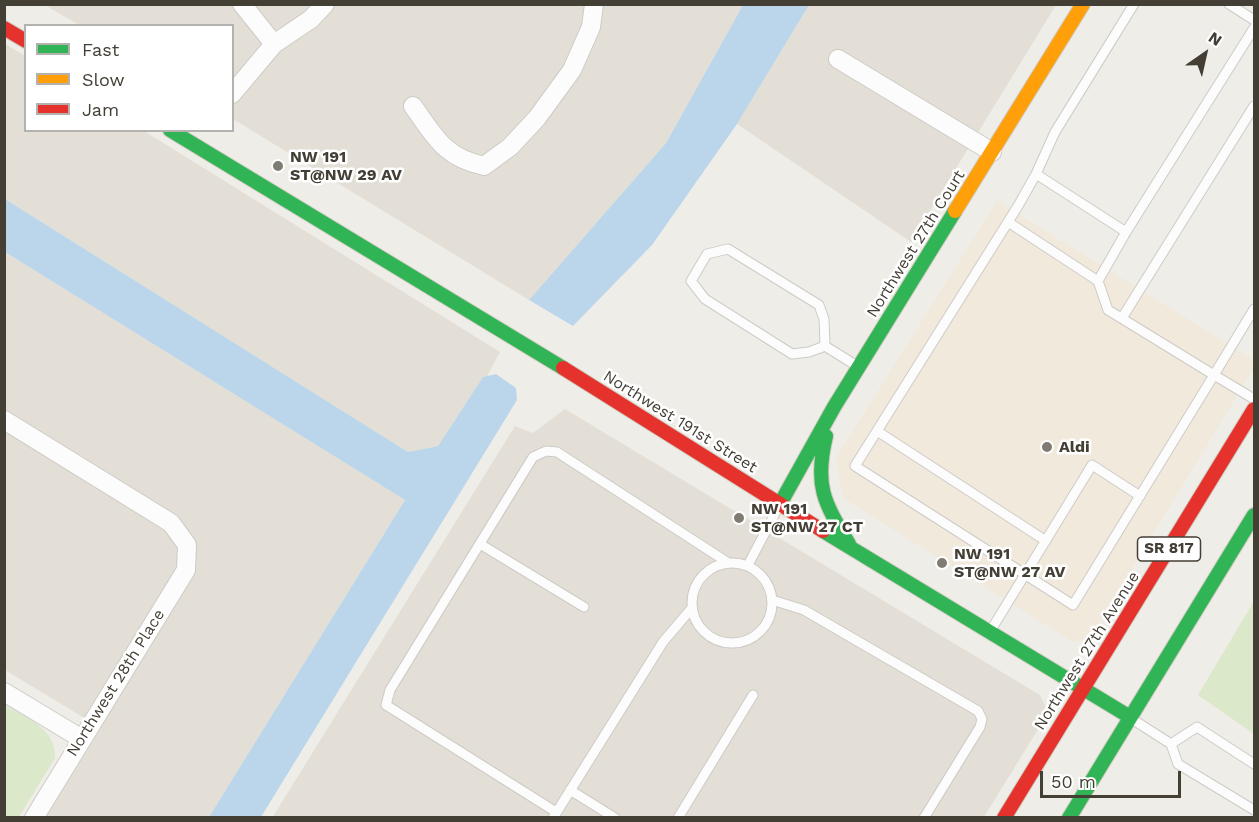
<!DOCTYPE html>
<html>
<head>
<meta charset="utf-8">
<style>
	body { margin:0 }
	#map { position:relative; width:1259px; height:822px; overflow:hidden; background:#efede8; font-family:"Work Sans",sans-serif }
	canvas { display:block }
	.frame { position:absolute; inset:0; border:6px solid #443f35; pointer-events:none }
	.legend { position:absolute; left:24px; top:24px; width:210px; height:108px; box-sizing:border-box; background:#fff; border:2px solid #b4b2ae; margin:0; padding:8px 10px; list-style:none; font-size:18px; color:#443f35 }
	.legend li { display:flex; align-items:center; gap:12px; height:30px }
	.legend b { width:30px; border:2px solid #b4b2ae }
	.north { position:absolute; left:1175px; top:24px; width:60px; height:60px; -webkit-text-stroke:4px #fff; paint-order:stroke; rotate:34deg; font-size:16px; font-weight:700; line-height:24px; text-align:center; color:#443f35 }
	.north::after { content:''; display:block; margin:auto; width:21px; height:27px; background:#443f35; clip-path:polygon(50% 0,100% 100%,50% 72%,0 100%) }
	.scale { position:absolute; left:1040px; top:771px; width:141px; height:27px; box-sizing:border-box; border:3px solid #443f35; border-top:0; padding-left:8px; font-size:18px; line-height:21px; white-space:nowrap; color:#443f35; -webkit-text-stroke:4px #fff; paint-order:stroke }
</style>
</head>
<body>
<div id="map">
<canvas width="1259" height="822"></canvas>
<div class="frame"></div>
<ul class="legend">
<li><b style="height:8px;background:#30b455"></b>Fast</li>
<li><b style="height:8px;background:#ff9f0a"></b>Slow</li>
<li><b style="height:8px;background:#e5322d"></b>Jam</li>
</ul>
<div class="north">N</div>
<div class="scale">50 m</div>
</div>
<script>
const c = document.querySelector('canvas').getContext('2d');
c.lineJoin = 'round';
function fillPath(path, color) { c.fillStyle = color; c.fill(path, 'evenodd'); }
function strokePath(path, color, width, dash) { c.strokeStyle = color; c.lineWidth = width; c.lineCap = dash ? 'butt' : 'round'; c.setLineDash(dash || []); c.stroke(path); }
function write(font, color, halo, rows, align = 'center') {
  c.font = font + ' "Work Sans",sans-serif'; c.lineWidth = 5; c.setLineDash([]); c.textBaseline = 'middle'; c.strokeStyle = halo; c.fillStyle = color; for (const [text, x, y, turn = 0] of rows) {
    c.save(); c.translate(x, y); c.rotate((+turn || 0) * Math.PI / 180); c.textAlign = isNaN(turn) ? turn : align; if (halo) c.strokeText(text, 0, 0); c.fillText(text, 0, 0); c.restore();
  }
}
fillPath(new Path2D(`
	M45,5H743L666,143L529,300L233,119L232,26L79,25Z
	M809,5H1056L911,242L737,124Z
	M4,43L25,56L26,130L144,131L500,352L487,376L483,377L438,446L408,452L5,199Z
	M5,252L405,500L209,817H46L101,728L5,670Z
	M565,409L1040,695L1047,709L1045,718L984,817L272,818L515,426L533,433Z`), '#e3dfd6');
fillPath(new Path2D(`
	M997,201L1254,360V368L1089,639L1073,642L843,498L836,458Z`), '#f1e9db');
fillPath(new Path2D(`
	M1254,601V734L1198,695Z
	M5,705C26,718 57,729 55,758L19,817H5Z`), '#dbe8c9');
fillPath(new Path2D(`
	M743,5H809L737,124L652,245L573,326L529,300L666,143Z
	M5,199L408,452L438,446L483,377L496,374L516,388L517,400L261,817H209L405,500L5,252Z`), '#bbd6ea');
const lane = new Path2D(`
	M1134,4L1055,132L1036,174L1126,232L1254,28
	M1229,4L1254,20
	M1036,174L1018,206L855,466L1073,605L1214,375L1254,399
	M1008,222L1098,281L1126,232
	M728,249L819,305L824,319L825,346L809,352L792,354L705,299L691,281L707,254Z
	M1098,281L1108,310L1214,375L1254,309
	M1122,318L1254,106
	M825,346L857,366
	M877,431L1046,541
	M480,544L584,607
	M692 603a40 40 0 1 1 80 0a40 40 0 1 1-80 0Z
	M748,565L779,506
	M772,600L804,610L978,711L982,719L980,727L924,818
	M991,630L1092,465L1140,496
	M1132,719L1171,744L1178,764L1254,810
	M1171,744L1197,727L1254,764
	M570,790L615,818
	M556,812L386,705L390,690L533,457L546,451L557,452L727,562
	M553,818L663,642L691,609
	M678,818L753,695`);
const street = new Path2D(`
	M242,4L274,44
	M838,59L992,152
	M232,94L274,44L311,19L325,4
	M413,106C435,137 445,158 484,166L510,147L537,118L572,70L591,27L594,4
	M4,420L171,523L187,545L186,570L34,818
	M4,692L82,739`);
const fast = new Path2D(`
	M170,130L563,368
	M826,436C814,486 824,502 849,544
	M780,504L834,407L955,211
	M823,531L1130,717
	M1069,818L1254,515`);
const slow = new Path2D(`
	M955,211L1083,4`);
const jam = new Path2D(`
	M4,28L26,41
	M563,368L823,531
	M1004,818L1254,409`);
strokePath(lane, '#cdcbc6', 11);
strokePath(street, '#cdcbc6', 20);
strokePath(fast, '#cecabf', 16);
strokePath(slow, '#cecabf', 16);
strokePath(jam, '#cecabf', 16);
strokePath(lane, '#fdfcfc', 9);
strokePath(street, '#fdfcfc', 18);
strokePath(fast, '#30b455', 14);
strokePath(slow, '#ff9f0a', 14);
strokePath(jam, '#e5322d', 14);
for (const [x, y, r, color] of [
	[278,166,6,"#807c74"],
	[1047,447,6,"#807c74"],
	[739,518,6,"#807c74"],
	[942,563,6,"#807c74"]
]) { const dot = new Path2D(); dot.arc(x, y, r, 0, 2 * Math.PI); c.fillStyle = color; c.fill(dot); strokePath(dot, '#fff', 2); }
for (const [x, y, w] of [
	[1169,549,63]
]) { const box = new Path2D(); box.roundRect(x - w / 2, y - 12, w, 24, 4.5); c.fillStyle = '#fff'; c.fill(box); strokePath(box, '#443f35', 1.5); }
write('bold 15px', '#443f35', null, [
	["SR 817",1169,549]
]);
write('bold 16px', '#443f35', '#fff', [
	["NW 191",290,157],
	["ST@NW 29 AV",290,175],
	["Aldi",1059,447],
	["NW 191",751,509],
	["ST@NW 27 CT",751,527],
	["NW 191",954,554],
	["ST@NW 27 AV",954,572]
], 'left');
write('16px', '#443f35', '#fff', [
	["Northwest 27th Court",916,244,-58],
	["Northwest 191st Street",680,422,32],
	["Northwest 27th Avenue",1087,651,-58],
	["Northwest 28th Place",116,683,-58]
]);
</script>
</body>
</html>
